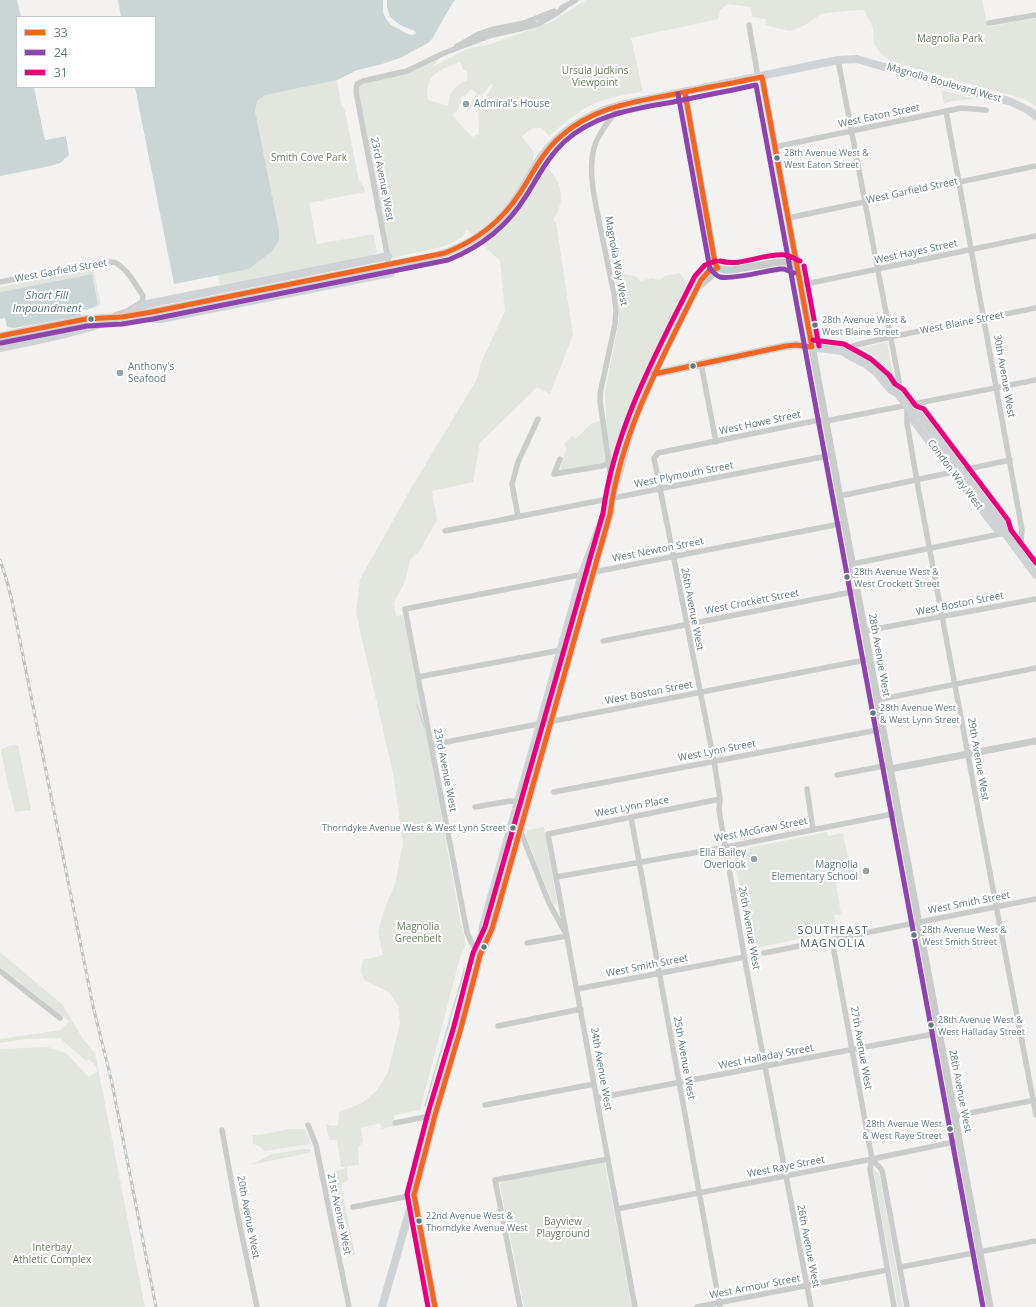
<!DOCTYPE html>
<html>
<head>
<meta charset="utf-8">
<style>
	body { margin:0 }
	#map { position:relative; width:1036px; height:1307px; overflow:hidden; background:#f3f2f0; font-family:"Open Sans",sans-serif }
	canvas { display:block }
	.legend { position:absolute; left:16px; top:16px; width:140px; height:72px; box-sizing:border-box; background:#fff; border:1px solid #bfc9cd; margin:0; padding:5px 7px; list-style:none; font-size:12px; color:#607983 }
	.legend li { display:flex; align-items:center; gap:8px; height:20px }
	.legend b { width:20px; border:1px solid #bfc9cd }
</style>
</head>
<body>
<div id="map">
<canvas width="1036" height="1307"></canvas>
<ul class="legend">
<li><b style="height:5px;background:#f26522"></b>33</li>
<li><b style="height:5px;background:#8e44ad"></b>24</li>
<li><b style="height:5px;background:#e5007d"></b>31</li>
</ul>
</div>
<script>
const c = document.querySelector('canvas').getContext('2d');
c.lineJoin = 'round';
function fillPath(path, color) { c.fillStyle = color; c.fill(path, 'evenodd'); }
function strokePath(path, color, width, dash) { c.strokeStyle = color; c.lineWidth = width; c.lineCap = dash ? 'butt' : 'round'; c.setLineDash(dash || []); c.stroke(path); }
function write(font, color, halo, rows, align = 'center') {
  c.font = font + ' "Open Sans",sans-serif'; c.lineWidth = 4; c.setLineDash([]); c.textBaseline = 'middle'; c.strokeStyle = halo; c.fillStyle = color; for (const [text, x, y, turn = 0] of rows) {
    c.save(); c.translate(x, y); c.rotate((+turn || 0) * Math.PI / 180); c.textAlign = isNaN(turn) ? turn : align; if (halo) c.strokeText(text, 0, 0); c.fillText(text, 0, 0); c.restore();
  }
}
fillPath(new Path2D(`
	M187,0L414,49L382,64L357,70L337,80L341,104L345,111L359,181L364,187L365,192L309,203L317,244L374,234L377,252L370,256L220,285L218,275L174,284Z
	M586,0H982L988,27L1036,18V106L1021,98L944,77L889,60L882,55L874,44L873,28L864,10L844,11L821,14L805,25L790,31L765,25L766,19L752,17L751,7L728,4L720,10L719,19L631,38L643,91C625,95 604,98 589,106C574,114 561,126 549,136L542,128C533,127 528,130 522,137L534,152L533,160L542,166L543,164C562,179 567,201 553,220L556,222L573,335L550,394L537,387L480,443L473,482L432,491L437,520L420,550L410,560L405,582L394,603L396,616L403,615L416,677L461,924C464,934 469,946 461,954L420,1110L395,1115L394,1116L395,1126L381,1129L380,1123L361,1128L363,1142L358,1148L359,1165L347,1166L348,1180L341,1185L355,1255L344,1257L334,1203H333L327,1174L343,1169L346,1167H341L337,1140H329L326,1124L332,1126L338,1125L339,1112L362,1103L377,1090L388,1072L400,1023L398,1006L389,992L364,980L361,971L363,960L383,955L378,932L384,910L395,884L403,843L393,773L356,613L360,579L413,485L477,379L480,365L505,311L500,261L467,230L462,237L446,246L388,259L357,84L398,73L444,53L432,67L467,49L491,44L553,21ZM460,62L463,70H467V80C455,85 449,92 448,106L428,100C424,74 440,70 460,62ZM492,83V87L478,110L479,134L472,137L452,115C458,112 459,106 462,100L460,99L463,95L464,97L471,89L477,93L466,111L468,112L478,96H477L478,94L481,96Z
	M941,90L975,99L952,101L944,104Z
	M93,268L101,304L94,310L98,304L92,274L0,292V287Z
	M615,273L636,276L640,281L653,278L657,280L662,279L664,276L680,273L690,288L669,332L646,375L625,423L614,472L613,461L560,471L565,452L567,450L564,444L572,436L576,439L591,424L606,419L605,392L619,321V304Z
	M887,342L893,373L875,356L860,348Z
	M18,745L31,810L15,812L10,790H9L1,750L8,746Z
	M544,827L557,903L555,905L553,904L526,836L527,830Z
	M827,832L828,836L843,833L848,859L845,860V865L860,863L862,879L837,883L834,871L841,914L834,915L837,931L751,949L733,851Z
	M0,952L62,1004L83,1039L95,1053L145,1307H0V1049L48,1047L67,1054L89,1077L97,1072L96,1066L89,1059L86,1061L60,1038L26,1039L0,1043V1039L61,1030L69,1021L0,967Z
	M290,1129H305L310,1139V1144L264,1151L260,1147L252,1143L253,1135H259Z
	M304,1149H310L311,1150L309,1153L249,1165L259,1161L266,1157L272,1154Z
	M603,1162L605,1165L632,1307H524L500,1185L503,1181Z
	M873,1168L880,1176L903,1307H898Z`), '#e3e6de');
fillPath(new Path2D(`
	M0,0H17L21,17H17V87H34L45,140L66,136L69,155L60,163L46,167L0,176Z
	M118,0H455L452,4L432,39L428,43L400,58L382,64L357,70L337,80L265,95L257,101L255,111L279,231V240L276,245L272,251L249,269L174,284L135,87H155V17H121Z
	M92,274L98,304L95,307L81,311V316L14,328L7,327L5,318L0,319V292Z`), '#cad5d5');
fillPath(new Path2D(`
	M383,0H387V7L390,17L400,25L415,31L416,34L411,35L406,33L391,25L386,19L383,12Z
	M34,87H37L46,137L67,134L71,155L70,157L66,136L45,140Z`), '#f3f2f0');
strokePath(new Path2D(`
	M417,705L424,727
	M425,1106L464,971V968`), '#cad5d5', 1.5);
strokePath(new Path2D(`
	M562,8L576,0
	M989,23L1036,15
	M749,25L758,77
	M456,47L479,34L490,30L524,23L554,11
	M838,60L899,381L898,388
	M946,111L1022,530L1021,541L1017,549
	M775,147L961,108L986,110
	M788,218L1036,166
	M390,269L356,92L357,84L363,81L407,71L444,53L492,35L519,29L538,24L557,13L565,7
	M0,282C17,279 106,257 116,263C128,270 136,285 143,296L142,302L125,312L115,315
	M801,285L1036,236
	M0,342L63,329L96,321
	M847,349L856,345L890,337L1036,308
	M701,364L716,442
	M907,406V423L918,487L995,900L1036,1115
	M554,474L602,466L609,463
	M554,474L560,459
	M612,490L611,478L600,401V394L615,324L616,310L614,294C610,274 606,255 602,236C597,208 585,169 596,142C602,128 612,117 620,106
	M840,496L1010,460
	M518,516L512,484L518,462L538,419
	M445,531L832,455
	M1024,559H1036
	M852,564L1005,533
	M865,631L1036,599
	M603,641L857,591
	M418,677L572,648
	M877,700L1036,668
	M431,745L870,659
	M837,775L889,765
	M807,789L813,830
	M554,792L883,729
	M475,807L510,801L528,802
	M631,817L720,1307
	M511,825L520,830L549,903L567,936L527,943
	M556,877L721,848L898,813
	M832,940L872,1159L870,1169L894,1307
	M764,953L1036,899
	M480,955L471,942L467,932L405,609L845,523
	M0,971L60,1018
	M577,989L745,957
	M498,1026L581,1009
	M597,1098L939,1033
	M485,1105L594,1084
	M955,1116L1035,1100
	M395,1123L435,1115
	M308,1125L316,1145L349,1307
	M222,1130L237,1212L257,1307
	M872,1159L882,1170L907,1307
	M353,1207L414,1195
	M617,1209L872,1159L959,1141
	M901,1267L1036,1241
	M520,1307L495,1180L608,1159
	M635,1307L548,834L720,799
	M697,1307L887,1270
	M811,1307L745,961L719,810L720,799L714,761L654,458L658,453L819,420L826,421L1036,380`), '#cacccc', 5.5);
strokePath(new Path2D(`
	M762,77L990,1307
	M685,93L715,263L718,268
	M718,268L726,270H732L779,262H785L797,267
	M701,285L711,276L717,268
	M654,374L701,280L709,271L718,268
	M890,769L1036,741
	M414,1195L435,1307`), '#cacccc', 7);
strokePath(new Path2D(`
	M129,313L144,305L152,303L388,256
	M133,318L161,319L391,273
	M0,336L86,319L122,317L152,312L435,256C471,246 501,225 520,192C528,179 535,165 544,153C563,129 590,113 620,105L838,60L857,59L874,64L964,90L1009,101L1028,110L1036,116
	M0,348C38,340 77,333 113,320
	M842,351L848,355L867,365L876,372L890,389L898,394L912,412L919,414L1002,524L1005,533L1036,575
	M912,412L913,420L996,528L1005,533
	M480,955L484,948L492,929L610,514L612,498L632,426L654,374L786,346L796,345L842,351L849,349L857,352L878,365L895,383L898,394
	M382,1307L414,1195L435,1115L474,979L480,955V947L483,926L582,574L608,504`), '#d0d3d5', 8);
const rail = new Path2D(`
	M0,560L6,578L12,601L93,1006L112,1083L156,1307`);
strokePath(rail, '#bfc2c2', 3);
strokePath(rail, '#fff', 1.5, [4.5]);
strokePath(new Path2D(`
	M0,336L86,319L122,317L152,312L445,253C476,241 501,222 520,193C533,173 542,153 560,137C593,107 634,102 675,94C704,88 733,83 762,77L812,347L796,345L786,346L654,374
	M435,1307L414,1195L435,1115L461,1028L480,955L492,929L610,514C621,430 664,355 701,280L709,271L718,268L715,263L685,93`), '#f26522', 5);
strokePath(new Path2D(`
	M678,94L710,269C713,271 716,276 720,277C731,280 766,271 780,269H784L794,273
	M1,343L87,326L122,324L153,319L448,260C481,247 507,227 526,196C538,177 547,158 564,142C595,114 634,109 673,102C701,96 729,91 756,85L983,1307`), '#8e44ad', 5);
strokePath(new Path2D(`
	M720,261C742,267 763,253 785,255C790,256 795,259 800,261
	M804,266L819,346
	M813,340L844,344L871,359L889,375L895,384L903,389L916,406L924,409L1008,520L1011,530L1036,563
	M428,1307L407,1194L428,1113L454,1026L473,953L485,927L603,513C614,429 657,351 695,276L705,265L716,261`), '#e5007d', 5);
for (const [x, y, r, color] of [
	[466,104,4,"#93a3a9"],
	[777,158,3.5,"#607983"],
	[91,319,3.5,"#607983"],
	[815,325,3.5,"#607983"],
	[693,366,3.5,"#607983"],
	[120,373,4,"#93a3a9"],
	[847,577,3.5,"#607983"],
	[873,713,3.5,"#607983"],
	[513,828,3.5,"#607983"],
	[754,859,4,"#93a3a9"],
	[866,871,4,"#93a3a9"],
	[914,935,3.5,"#607983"],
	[484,947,3.5,"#607983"],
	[931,1025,3.5,"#607983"],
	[950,1129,3.5,"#607983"],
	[419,1221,3.5,"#607983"]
]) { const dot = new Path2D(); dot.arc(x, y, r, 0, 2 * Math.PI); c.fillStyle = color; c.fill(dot); strokePath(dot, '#fff', 1.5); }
write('9px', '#607983', '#fff', [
	["28th Avenue West &",784,153],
	["West Eaton Street",784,165],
	["28th Avenue West &",822,320],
	["West Blaine Street",822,332],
	["28th Avenue West &",854,572],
	["West Crockett Street",854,584],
	["28th Avenue West",880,708],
	["& West Lynn Street",880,720],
	["Thorndyke Avenue West & West Lynn Street",506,828,"right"],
	["28th Avenue West &",922,930],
	["West Smith Street",922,942],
	["28th Avenue West &",938,1020],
	["West Halladay Street",938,1032],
	["28th Avenue West",942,1124,"right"],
	["& West Raye Street",942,1136,"right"],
	["22nd Avenue West &",426,1216],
	["Thorndyke Avenue West",426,1228]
], 'left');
write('10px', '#697a60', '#fff', [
	["Magnolia Park",950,39],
	["Ursula Judkins",595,71],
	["Viewpoint",595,83],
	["Smith Cove Park",309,158],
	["Magnolia",418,927],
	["Greenbelt",418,939],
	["Bayview",563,1222],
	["Playground",563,1234],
	["Interbay",52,1248],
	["Athletic Complex",52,1260]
]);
write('10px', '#607983', '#fff', [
	["Magnolia Boulevard West",944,83,16],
	["West Eaton Street",879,116,-12],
	["23rd Avenue West",382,179,79],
	["West Garfield Street",912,191,-12],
	["West Hayes Street",916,252,-12],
	["Magnolia Way West",616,261,80],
	["West Garfield Street",61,271,-10],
	["West Blaine Street",962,323,-11],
	["30th Avenue West",1004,376,80],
	["West Howe Street",760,423,-12],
	["West Plymouth Street",684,475,-11],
	["Condon Way West",955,475,53],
	["West Newton Street",658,550,-11],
	["West Crockett Street",752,602,-11],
	["West Boston Street",960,604,-11],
	["26th Avenue West",692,609,79],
	["28th Avenue West",879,655,80],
	["West Boston Street",649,693,-11],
	["West Lynn Street",717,751,-11],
	["29th Avenue West",978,759,80],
	["23rd Avenue West",445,770,79],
	["West Lynn Place",632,807,-11],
	["West McGraw Street",761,830,-11],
	["West Smith Street",969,903,-11],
	["26th Avenue West",749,928,80],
	["West Smith Street",647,966,-11],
	["27th Avenue West",861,1048,80],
	["West Halladay Street",766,1057,-11],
	["25th Avenue West",684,1058,80],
	["24th Avenue West",601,1069,80],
	["28th Avenue West",960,1091,79],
	["West Raye Street",786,1167,-11],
	["21st Avenue West",339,1214,78],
	["20th Avenue West",248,1217,79],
	["26th Avenue West",808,1246,79],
	["West Armour Street",755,1287,-11]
]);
write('10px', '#607983', '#fff', [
	["Admiral's House",474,104],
	["Anthony's",128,367],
	["Seafood",128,379],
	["Ella Bailey",746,853,"right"],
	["Overlook",746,865,"right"],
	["Magnolia",858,865,"right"],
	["Elementary School",858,877,"right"]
], 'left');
write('italic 11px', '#57767a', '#fff', [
	["Short Fill",47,296],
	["Impoundment",47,309]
]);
c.letterSpacing = '1px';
write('11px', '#4f6067', '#fff', [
	["SOUTHEAST",833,931],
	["MAGNOLIA",833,944]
]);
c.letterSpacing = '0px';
</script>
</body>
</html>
